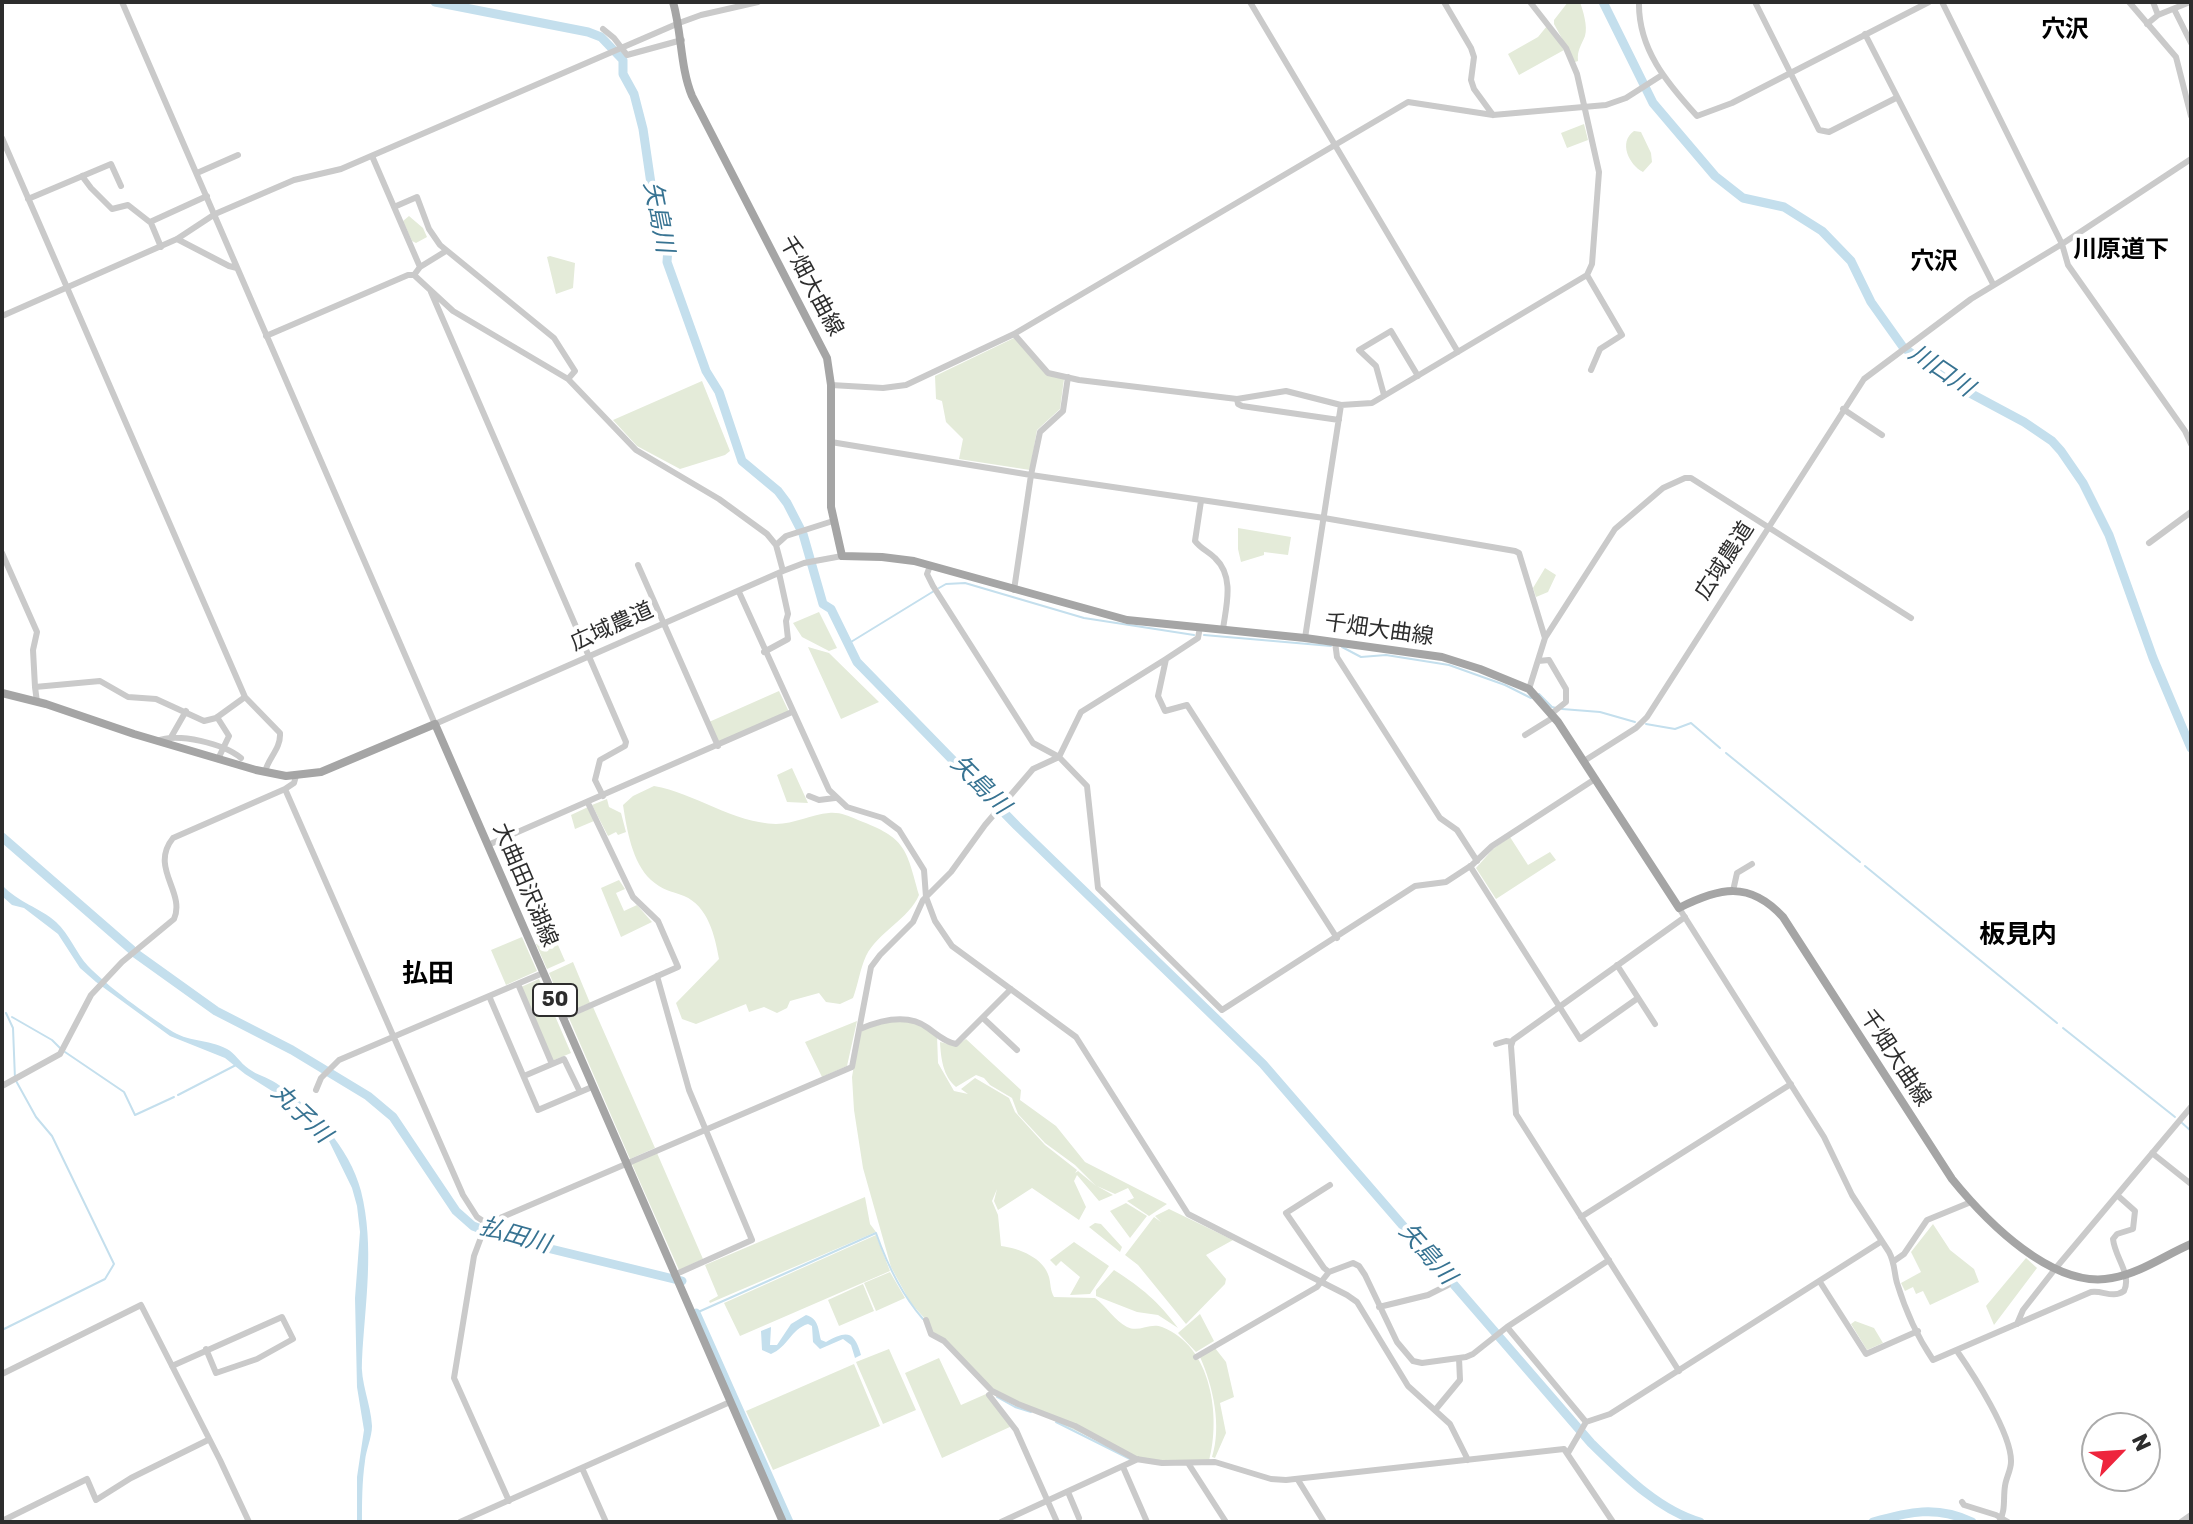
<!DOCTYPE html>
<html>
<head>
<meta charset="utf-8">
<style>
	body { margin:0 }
	#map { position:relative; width:2193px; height:1524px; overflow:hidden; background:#fff; font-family:Rubik,sans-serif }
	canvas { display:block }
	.frame { position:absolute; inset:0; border:4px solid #2d2d2d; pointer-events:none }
	.north { position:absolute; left:2081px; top:1412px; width:80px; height:80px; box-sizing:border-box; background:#fff; border:2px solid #ababab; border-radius:50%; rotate:65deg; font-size:22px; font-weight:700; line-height:32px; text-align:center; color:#2d2d2d }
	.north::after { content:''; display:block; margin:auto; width:28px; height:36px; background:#ee253d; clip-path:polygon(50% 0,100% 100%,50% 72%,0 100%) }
</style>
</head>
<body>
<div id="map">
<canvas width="2193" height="1524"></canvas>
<div class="frame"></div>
<div class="north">N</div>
</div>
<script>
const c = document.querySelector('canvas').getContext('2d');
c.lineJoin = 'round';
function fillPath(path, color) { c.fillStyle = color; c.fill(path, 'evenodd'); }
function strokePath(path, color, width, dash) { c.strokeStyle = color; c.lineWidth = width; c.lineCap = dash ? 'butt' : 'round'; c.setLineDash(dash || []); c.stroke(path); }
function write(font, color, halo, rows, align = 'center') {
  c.font = font + ' Rubik,"Noto Sans JP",sans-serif'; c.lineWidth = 8; c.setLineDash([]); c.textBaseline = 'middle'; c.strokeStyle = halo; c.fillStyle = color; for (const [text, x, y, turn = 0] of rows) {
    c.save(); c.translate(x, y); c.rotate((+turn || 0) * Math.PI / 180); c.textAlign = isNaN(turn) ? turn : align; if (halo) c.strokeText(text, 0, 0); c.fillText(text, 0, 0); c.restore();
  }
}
fillPath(new Path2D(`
	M1568,2H1580C1583,11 1588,26 1585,36C1581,46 1577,50 1578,61L1575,62L1554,24V20Z
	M1547,26L1564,50L1519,75L1508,54L1538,37Z
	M1584,124L1588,140L1567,148L1561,133Z
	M1634,131L1641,132L1651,153L1652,162L1643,172C1629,165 1618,142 1634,131Z
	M409,216L423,228L427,237L416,243L412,241L403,221Z
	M550,256L575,263L573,288L556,294L547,257Z
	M1016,337L1047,374L1064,379L1060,409L1037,430L1030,470L959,459L963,439L946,422L942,401L936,399L935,376Z
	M702,381L730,451L725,455L680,469L637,446L613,420Z
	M1238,528L1291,537L1288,555L1264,552V555L1241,562L1238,549Z
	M1545,568L1556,575L1548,592L1536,597L1533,588Z
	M819,612L837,648L829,651L802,637L793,623Z
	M808,647L829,653L879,702L841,719Z
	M779,691L789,712L719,743L709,722Z
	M792,768L808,803L787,802L777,775Z
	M654,786C694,793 734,823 776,824C794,824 812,814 829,813C840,812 848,816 858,820C906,838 906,848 919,895C909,919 878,932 866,956C860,969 858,985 853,998L840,1004L826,1002L819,993L790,1001L787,1008L777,1013L764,1007L749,1012L746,1004L696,1024L682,1019L676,1003L719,959C715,936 708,906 684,896C671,891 662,890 651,880C632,862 627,830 623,805L633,796Z
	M607,799L609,807L621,813L626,832L618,835L616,832L608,836L592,805Z
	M588,807L594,821L575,829L571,815Z
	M1510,837L1528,865L1550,852L1556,860L1496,899L1476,868L1493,849Z
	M619,880L625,889L616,893L624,911L637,905L652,922L621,937L601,888Z
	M554,936L565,961L547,969L536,944Z
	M522,937L537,971L506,985L491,950Z
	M573,962L590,1003L566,1013L549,973Z
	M539,979L571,1053L552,1061L521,987Z
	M593,1007L655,1148L630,1159L569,1018Z
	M905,1018L937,1035L938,1063L954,1091L968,1094L961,1089L975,1078L1009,1098L1015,1112L1045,1145L1077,1170L1075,1173L1078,1171L1096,1186L1075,1165L1045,1143L1018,1114L1012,1098L990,1085L984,1078L976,1075L956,1087C943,1076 941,1059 940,1042L956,1046L966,1039L1021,1090L1020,1100L1056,1126L1085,1162L1167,1204L1149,1216L1127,1201L1134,1198L1128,1188L1115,1194L1097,1186L1113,1195L1099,1201L1077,1175L1074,1181L1086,1207L1079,1220L1032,1188L998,1210L994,1201L997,1189L992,1201L998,1215L1001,1246C1019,1248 1044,1258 1049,1277C1051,1285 1050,1290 1054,1297L1095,1298C1106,1306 1115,1321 1127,1327C1139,1333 1150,1322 1162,1327C1212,1346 1221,1417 1209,1461L1177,1464L1136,1459L992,1391L944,1341L931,1334L926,1320L910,1302L891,1267L863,1168L854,1110L852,1077L860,1029Z
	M857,1021L847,1066L822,1077L805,1042Z
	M657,1153L703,1259L679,1270L632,1164Z
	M865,1197L870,1224L876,1232L710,1303L709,1301L718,1296L705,1265Z
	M1126,1203L1147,1216L1130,1238L1110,1211Z
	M1169,1209L1233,1240L1206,1255L1226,1279L1225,1284L1186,1324L1138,1265L1125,1255L1154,1217L1161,1222L1155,1216Z
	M1095,1223L1101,1224L1122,1247L1120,1252L1089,1227Z
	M1933,1224L1950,1250L1974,1269L1979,1282L1930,1305L1923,1291L1916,1294L1913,1287L1905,1291L1901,1283L1921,1272L1911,1252Z
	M876,1235L890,1271L740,1336L724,1303Z
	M1074,1242L1109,1266L1090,1294L1070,1295L1080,1277L1061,1261L1056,1266L1050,1260Z
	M2026,1258L2037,1268L1994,1325L1986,1306Z
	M1114,1270C1142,1288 1158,1301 1178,1328L1158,1315L1137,1312L1096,1296V1290Z
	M890,1272L905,1298L876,1311L864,1283Z
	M863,1284L874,1311L839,1326L828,1300Z
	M1200,1314L1214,1341L1196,1352L1178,1333Z
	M1855,1321L1874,1328L1883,1343L1867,1350L1851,1324Z
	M1215,1348L1226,1362L1234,1397L1220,1403L1226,1433L1215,1458L1212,1457C1222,1426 1213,1386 1200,1357Z
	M889,1349L916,1410L883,1424L856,1362Z
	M939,1358L961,1405L986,1394L1012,1426L942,1458L905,1373Z
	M854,1364L880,1426L773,1470L746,1411Z`), '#e4ebd9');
fillPath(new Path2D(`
	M2,885C19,903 39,907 56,922C70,935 76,953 88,966C108,987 146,1014 170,1030C187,1042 208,1039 227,1049C235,1053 240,1063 249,1069C257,1075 267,1077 276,1083C312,1107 350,1148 361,1191C375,1247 365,1303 362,1360C360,1382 371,1404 372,1426C372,1437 366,1450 365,1461C362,1482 362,1502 362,1522H357V1477L364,1430L357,1387L355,1298L360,1232L357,1206L352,1188L329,1141L291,1103L245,1074L225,1058L170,1036L96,982L80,968L58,934L24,908L12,905L2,896Z
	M806,1315C819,1319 818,1329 821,1340L826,1342C846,1331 854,1330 861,1355L855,1358L851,1345L843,1339L820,1349L813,1342L812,1326L808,1324C791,1329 788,1347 771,1354L762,1350L761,1331L771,1327L770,1345H777L791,1324Z`), '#c4dfed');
strokePath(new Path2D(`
	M939,588L946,584L965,583L1084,618L1194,635
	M1204,635L1331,646
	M846,645L934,591
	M1342,647L1361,657L1386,655L1449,665L1505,685L1531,698
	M1539,694L1552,707L1556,708
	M1562,709L1600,712L1635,722
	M1646,724L1675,729L1691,723L1720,748
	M1726,753L1860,862
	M1865,866L2057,1023
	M12,1017L52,1040L60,1048
	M2063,1028L2175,1117
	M65,1052L124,1092L135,1115L174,1097
	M178,1095L236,1065
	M2181,1122L2191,1131
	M696,1313L876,1233C887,1264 901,1294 923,1319
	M2,1330L105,1279L114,1264L52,1136L36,1117L15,1079L13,1028L6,1013
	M997,1397L1015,1407L1031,1412
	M1056,1422L1132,1460`), '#c4dfed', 2);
strokePath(new Path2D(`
	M435,2L588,32L601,37L623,60V74L634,94L643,129L655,211L668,247L667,262L706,371L719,392L742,461L778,491L787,503L803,534L823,604L831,609L857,662L1017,826L1263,1064L1591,1443C1622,1473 1658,1510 1700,1522
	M1603,2L1653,103L1715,176L1743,198L1784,207L1822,231L1851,261L1871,302L1903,347L1953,384L2024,422L2052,441L2061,451L2083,483L2109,535L2153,658L2191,748
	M2,837L132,950
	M135,953L216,1011L292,1050L368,1096L393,1117L456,1211L473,1226L502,1237L682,1281
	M696,1313L789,1522
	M1873,1522C1908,1512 1937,1505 1972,1522`), '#c4dfed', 9);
strokePath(new Path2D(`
	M122,2L435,724L783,571L804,563L842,556
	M1250,2L1458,352
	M1444,2L1471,48L1474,57L1471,80L1474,89L1493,115
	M1639,2C1638,49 1667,83 1697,116L1732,103L1929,2
	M1755,2L1819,130L1829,132L1896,98
	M1942,2L2062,244L2191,159
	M2129,2L2176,57L2191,116
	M2153,2L2158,15
	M2174,9L2191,43
	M2147,24L2158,15L2190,2
	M603,29L614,38L627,55L682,40
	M1865,34L1993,284
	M2,138L245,697L280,733C281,749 268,758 265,772
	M372,156L420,267L414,275
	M197,173L238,155
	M82,176L91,188L112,209L128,205L151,223L161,247
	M28,199L111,164L121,186
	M394,207L417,197L429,229L440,245L554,338L575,371L568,379
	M150,222L207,196
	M177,239L229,266L237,268
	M420,267L446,251
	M1587,275L1622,335L1600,349L1591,370
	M431,292L626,742L625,746L600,760L595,780L603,796
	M2,316L177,239L215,214L294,180L341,169L679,23L701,15L758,2
	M1014,334L1048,373L1079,380L1237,399L1286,391L1341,405L1372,403L1587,275L1592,264L1599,172L1584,105L1577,74L1566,48L1530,2
	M266,336L408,275H414L453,311L568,379L636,450L719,499L767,534L776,545L783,571
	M831,385L883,388L906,385L1014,334L1408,102L1493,115L1606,105L1626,98L1662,75
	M1384,395L1376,366L1359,350L1391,331L1418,376
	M1237,399L1238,404L1242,406L1339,420
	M1843,409L1882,435
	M831,442L1031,475L1040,432L1063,411L1068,377
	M1201,501L1195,541C1201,549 1208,551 1215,558C1235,577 1226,606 1223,629
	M2149,543L2191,512
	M776,545L786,536L833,521
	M2,553L37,632L33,650L35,687
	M638,565L718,746
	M930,566L927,574L933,586L1033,743L1059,757L1087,786L1098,888L1222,1010L1415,886L1446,882L1472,865L1492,846L1595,779
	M1014,590L1031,475L1324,518L1515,551L1519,553L1545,638
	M739,592L829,790L847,807L883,818L899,830L924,870L926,897L935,921L952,946L1076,1037L1188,1214L1347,1295L1357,1302L1408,1386L1450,1424L1468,1460
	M1200,627L1198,638L1166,659L1158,696L1165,711L1187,705L1337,938
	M1305,638L1341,405
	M1335,642L1337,657L1440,818L1457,830L1477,861
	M764,652L788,639L786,621L788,614L779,573
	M1538,661L1549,660L1566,689V702L1551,714
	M1529,689L1545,638L1615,529L1663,488L1685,478H1691L1911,618
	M37,702L35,687L100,681L128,697L156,699L204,721L216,718L245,697
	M217,717L229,736L218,759
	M1525,735L1554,717
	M170,739L186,711
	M157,741C178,732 224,744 241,758
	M1584,761L1636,728L1647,717L1864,379L1971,299L2062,244L2068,265L2185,431L2191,444
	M285,789L463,1195L477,1217L486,1223
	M809,796L819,800L835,798
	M488,845L792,712
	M1470,866L1580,1039L1638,998
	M1733,891L1737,873L1752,864
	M1679,908L1824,1137L1852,1195L1889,1252C1895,1263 1894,1273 1897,1283C1905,1309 1918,1338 1933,1360L2091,1292C2103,1290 2112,1299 2124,1291C2132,1274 2115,1258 2113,1239L2117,1234L2133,1229L2135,1211L2117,1195
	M1617,965L1655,1024
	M657,976L689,1090L752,1240L674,1275
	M518,984L552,1064
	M489,996L538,1110L592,1087
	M562,1018L678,967L658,921L633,897L588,803
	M983,1018L1017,1050
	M860,1029C881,1020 908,1013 928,1028C938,1035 945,1042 956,1044L1011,989
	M1496,1044L1506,1041L1512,1042
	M524,1076L564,1059L580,1092
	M2,1086L60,1054L91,995L122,962L174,919C186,892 149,868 173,838L285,789L294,783L296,776
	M316,1090L321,1078L339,1060L543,973
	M2152,1153L2191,1184
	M1581,1217L1791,1084
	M1894,1261L1904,1254L1927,1220L1971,1202
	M1329,1272L1324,1268L1286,1213L1330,1185
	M1820,1282L1866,1354L1918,1331
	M1379,1307L1428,1295L1448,1285
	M926,1320L931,1334L944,1341L992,1391L1018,1404L1075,1426L1136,1459L1162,1463L1215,1462L1271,1479L1286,1480L1564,1449L1613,1522
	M2017,1324L2023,1310L2055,1269L2191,1107
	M1507,1327L1586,1422
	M1957,1351C1973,1374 2012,1434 2011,1462C2011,1470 2006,1478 2005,1486C2003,1498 2006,1511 1999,1522
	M1196,1357L1317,1287L1329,1272L1353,1263L1359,1266L1365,1275L1397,1342L1413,1361L1422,1363L1466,1357L1473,1354L1507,1327L1609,1260
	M172,1366L282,1317L293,1339L257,1359L216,1373L206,1349
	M1679,1371L1516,1114L1511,1046L1513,1040L1685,917
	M2,1374L141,1305L220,1460L249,1522
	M989,1395L1016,1430L1057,1522
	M1436,1409L1460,1380L1459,1358
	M1568,1453L1586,1422L1610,1414L1882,1241
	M1188,1463L1226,1522
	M1123,1467L1147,1522
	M582,1468L606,1522
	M1298,1480L1324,1522
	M1068,1492L1079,1518
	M509,1501L454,1378L474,1256L486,1224L852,1067L871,967L880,955L913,922L923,900L951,872L985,825L1033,769L1059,757L1081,712L1166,659
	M1962,1502L1964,1505L1996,1515L2008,1522
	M2,1521L87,1479L96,1500L131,1478L208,1440
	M460,1522L730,1402
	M1001,1522L1138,1459
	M2181,1522L2191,1515`), '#cacaca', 6);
strokePath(new Path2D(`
	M673,2C682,33 680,67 692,96L827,358L831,385V507L842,556L882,557L914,561L1127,620L1305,638L1442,657L1480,669L1529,689L1558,722L1679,908C1719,888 1749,880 1783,917L1952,1179C1986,1221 2053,1290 2112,1278C2141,1273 2165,1255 2191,1244
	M2,693L46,704L134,734L256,770L286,776L321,772L435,724L783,1522`), '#a5a5a5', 8);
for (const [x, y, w] of [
	[555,1000,44]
]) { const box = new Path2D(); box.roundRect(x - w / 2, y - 16, w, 32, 6); c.fillStyle = '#fff'; c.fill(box); strokePath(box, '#2d2d2d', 2); }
write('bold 20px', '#2d2d2d', null, [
	["50",555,1000]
]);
write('22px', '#2d2d2d', '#fff', [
	["千畑大曲線",811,286,62],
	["広域農道",1725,561,-57],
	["広域農道",612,627,-24],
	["千畑大曲線",1379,630,8],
	["大曲田沢湖線",525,885,67],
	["千畑大曲線",1895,1058,57]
]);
write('bold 24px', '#000', '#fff', [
	["穴沢",2065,30],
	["川原道下",2121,250],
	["穴沢",1934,262]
]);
write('italic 24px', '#377392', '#fff', [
	["矢島川",658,217,79],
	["川口川",1941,371,34],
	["矢島川",980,785,45],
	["丸子川",301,1114,44],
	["払田川",515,1236,16],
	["矢島川",1427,1254,49]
]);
write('bold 26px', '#000', '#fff', [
	["板見内",2018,935],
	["払田",428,974]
]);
</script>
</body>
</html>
